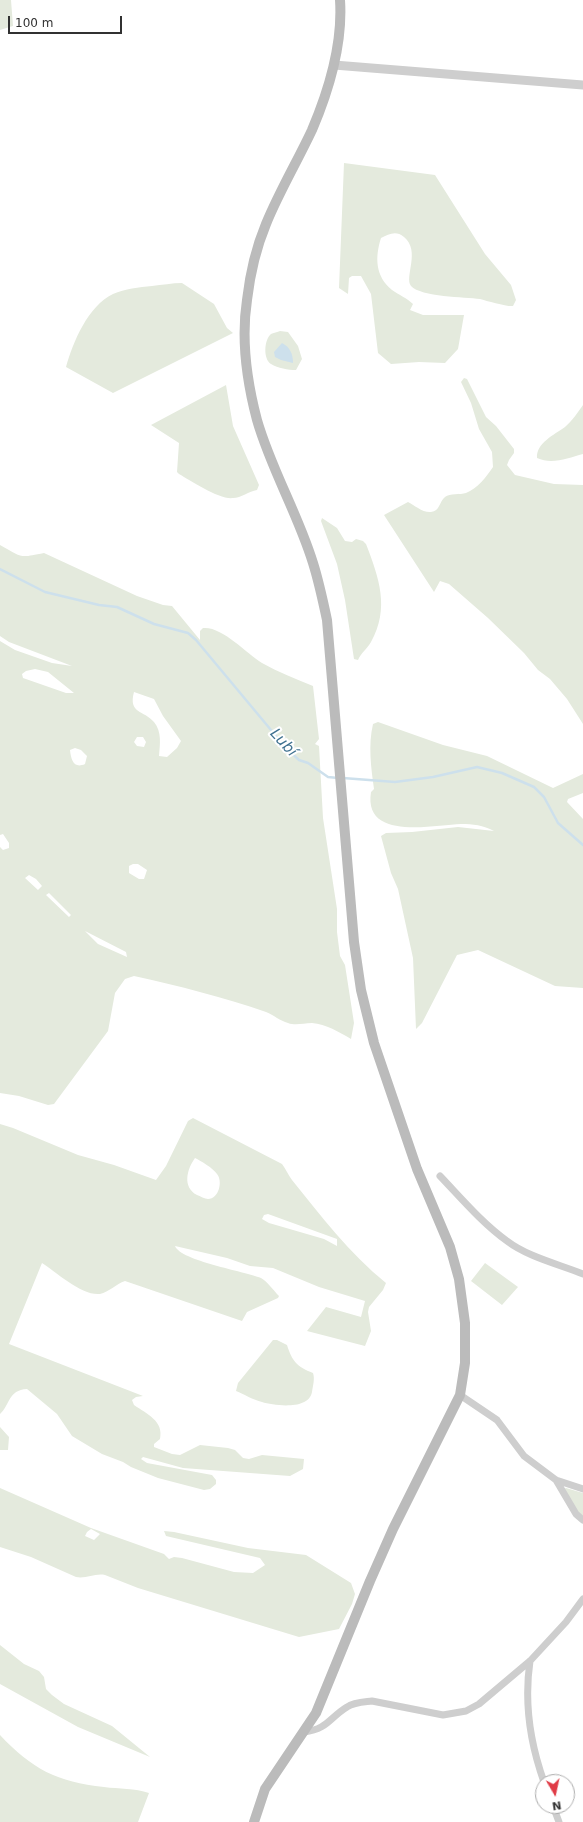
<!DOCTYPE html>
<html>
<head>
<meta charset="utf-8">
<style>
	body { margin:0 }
	#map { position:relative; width:583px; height:1822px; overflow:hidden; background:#fff; font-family:"DejaVu Sans",sans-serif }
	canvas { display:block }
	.north { position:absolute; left:535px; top:1774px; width:40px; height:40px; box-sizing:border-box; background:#fff; border:1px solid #adadad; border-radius:50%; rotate:171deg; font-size:11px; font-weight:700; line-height:16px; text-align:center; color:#313131 }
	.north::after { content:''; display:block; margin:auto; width:14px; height:18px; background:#e03b46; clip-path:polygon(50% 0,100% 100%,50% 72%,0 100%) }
	.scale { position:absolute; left:8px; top:16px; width:114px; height:18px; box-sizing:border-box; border:2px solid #313131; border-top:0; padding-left:5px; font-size:12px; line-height:14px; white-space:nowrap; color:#313131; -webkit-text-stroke:3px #fff; paint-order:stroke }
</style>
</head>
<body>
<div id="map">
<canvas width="583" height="1822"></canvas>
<div class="north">N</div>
<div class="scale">100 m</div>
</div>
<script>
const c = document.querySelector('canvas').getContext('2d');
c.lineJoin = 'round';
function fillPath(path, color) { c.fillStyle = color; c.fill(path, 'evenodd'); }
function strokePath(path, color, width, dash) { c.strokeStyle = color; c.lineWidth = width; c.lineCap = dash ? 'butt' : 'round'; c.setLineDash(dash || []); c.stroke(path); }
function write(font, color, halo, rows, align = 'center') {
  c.font = font + ' "DejaVu Sans",sans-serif'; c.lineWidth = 4; c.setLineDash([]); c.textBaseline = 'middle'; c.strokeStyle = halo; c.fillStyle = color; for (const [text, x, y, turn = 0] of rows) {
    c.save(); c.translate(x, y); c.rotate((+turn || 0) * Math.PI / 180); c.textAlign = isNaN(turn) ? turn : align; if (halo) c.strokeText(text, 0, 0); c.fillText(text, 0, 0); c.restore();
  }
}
fillPath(new Path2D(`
	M0,0H11L13,26L0,30Z
	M344,163L435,175L485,254L511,285L516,300L513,306C508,307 487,301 480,299C465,297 421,297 411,286C404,277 421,251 404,237C396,230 389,234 381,238C375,257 375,276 392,290C399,295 407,298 413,304L410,310L423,315H464L458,349L445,363L419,362L391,364L378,353L371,294L361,276H352L349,278L348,294L339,288Z
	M182,283L214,304L227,328L233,333L113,393L66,367C73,342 88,306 113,294C125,289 139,287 152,286C162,285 172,283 182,283Z
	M280,331L288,332L298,346L302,359L296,370C288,370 278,368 271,364C263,359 264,340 271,334C273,333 278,332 280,331Z
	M464,378L467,379L486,417L496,426L514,449V453L509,460L507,465L515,475L554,484L583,485V724L567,699L550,679L538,670L524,653L488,618L449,584L440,581L434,592L384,515L408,502C414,505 423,513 431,512C440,511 439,502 445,497C450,493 460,495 466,493C477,489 487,476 493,467L492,452L479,429L471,403L461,382Z
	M226,385L233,426L259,485L257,490C249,491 241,498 233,498C220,500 191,481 179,474L177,472L179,443L151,425Z
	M583,405V454C568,458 552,465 537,458C536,443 554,435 565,427C572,421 578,412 583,405Z
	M322,518L337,528L345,541L352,542L356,539L363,541L366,544C379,578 390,608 371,642C367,649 361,653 358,660L354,659L345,600L337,564L321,521Z
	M0,545C23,558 19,558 44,553L137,596L163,605L172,606L200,640V631L203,628C222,626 246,653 262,663C278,672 296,679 313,686L319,739L315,744L319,746L323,818L337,909V932L340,956L345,965L354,1023L351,1039C339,1032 326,1024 312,1023C303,1023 296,1026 288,1023C280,1021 274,1015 266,1012C223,997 179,986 134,976L125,979L115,993L108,1031L54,1104L48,1105L19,1096L0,1093V847L3,850L9,848V843L3,834L0,835V641L15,650L52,663L72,666L9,642L0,636ZM35,669L48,672L74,693H66L23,678L22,674L26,671ZM134,692L154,699L163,716L181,741L177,748L167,757L159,756C160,744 162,732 154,722C144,710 128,714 134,692ZM137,737H143L146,742L144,747L137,746L134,742ZM75,748L81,750L87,756L85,764C74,769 71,760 70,750ZM133,864H138L147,870L144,879H139L129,873V866ZM29,875L36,879L42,886L38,890L25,878ZM49,893L71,915L69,917L46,895ZM85,931L126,952L127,957L98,944Z
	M378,722L443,745L487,756L553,788L583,774V793L568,799L567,802L583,819V988L555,986L478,950L457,955L422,1023L416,1029L413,958L398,889L391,873L381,836L386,833L412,832L458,827L494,831C483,825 473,824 461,824C433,825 363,841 371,792L374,789C371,768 368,745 373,724Z
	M193,1118L282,1164C286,1169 288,1175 292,1180C321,1216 349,1253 386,1283L383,1290L369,1307L368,1312L371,1331L365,1346L307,1331L326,1307L361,1317L365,1301L319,1287L273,1268L250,1266L227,1258L175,1246C181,1261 244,1271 261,1278C267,1281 273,1290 279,1296L278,1298L247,1312L242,1321L125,1281C116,1284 109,1292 100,1294C82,1296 56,1272 42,1263L9,1344L143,1396L136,1397L132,1400L134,1405C147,1414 164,1421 160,1439L154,1444V1447L172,1454L180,1455L200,1445L228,1448L235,1450L243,1458L249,1459L262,1455L304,1459L303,1469L290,1476L183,1468L143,1457L141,1459L147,1463L212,1475L216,1480V1484L210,1489L204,1490L158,1478L131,1467L123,1462L102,1454L72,1436L57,1414L27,1389C8,1390 10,1405 0,1414V1124L13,1128L78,1155L114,1165L156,1180L166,1166L188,1121ZM195,1158C201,1161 213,1168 217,1174C223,1181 219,1199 208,1199C205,1199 200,1196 197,1195C182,1187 187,1169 195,1158ZM268,1214L337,1239V1246L324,1239L269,1223L262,1219L264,1215Z
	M485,1263L518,1287L502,1305L471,1281Z
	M273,1340H277L287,1345C292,1361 297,1367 313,1373C315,1379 313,1385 312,1392C309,1410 275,1406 262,1402C253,1400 244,1394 236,1391L238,1383Z
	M0,1427L9,1437L8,1450H0Z
	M0,1488L91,1528L164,1554L169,1559L174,1557L182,1558L234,1572L253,1573L265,1565L260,1558L166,1536L164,1531L174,1532L248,1548L306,1555L351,1583L355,1594L352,1604L339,1629L299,1637L138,1588L105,1575C95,1573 86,1579 76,1577L31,1557L0,1547ZM91,1529L100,1534L94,1540L85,1536L87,1532Z
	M566,1488L583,1493V1518L578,1513L564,1489Z
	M0,1645L24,1664L39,1671L44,1677L46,1689L52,1695L64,1704L112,1726L150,1757L78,1727L0,1684Z
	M0,1735C32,1769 57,1782 104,1787C119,1789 135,1788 149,1793L138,1822H0Z`), '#e4eadd');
fillPath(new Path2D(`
	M282,343C290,347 293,354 293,363L281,360L275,357L274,352Z`), '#cde0ec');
strokePath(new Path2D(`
	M0,569L45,592L99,605L117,607L154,624L188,633L196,640L286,748L299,760L308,763L328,777L338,778
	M343,778L395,782L433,777L477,767L502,773L534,787L544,797L558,823L583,845`), '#cde0ec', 2.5);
strokePath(new Path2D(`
	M440,1176C461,1198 482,1223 507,1241C528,1257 558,1264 583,1274
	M460,1395L497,1420L524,1456L556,1480L583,1489
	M556,1480L576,1514L583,1520
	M530,1661C524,1702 530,1743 544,1782
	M304,1732C328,1729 329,1718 347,1707C354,1702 364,1702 372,1701L443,1715L466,1711L479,1704L530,1661L566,1622L583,1599
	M553,1806L559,1822`), '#cecece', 7);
strokePath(new Path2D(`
	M334,65L583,85`), '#cecece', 9);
strokePath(new Path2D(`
	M254,1822L265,1789L316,1713L370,1581L393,1529L460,1395L465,1363V1323L459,1279L450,1247L417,1169L374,1043L361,990L354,942L327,620C323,601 319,582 313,563C298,514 271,469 257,420C247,382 241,339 247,300C250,274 256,248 266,224C279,192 297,162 312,130C329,90 343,44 340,0`), '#bbb', 10);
write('italic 15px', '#407291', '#fff', [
	["Lubí",283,743,47]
]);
</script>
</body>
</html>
